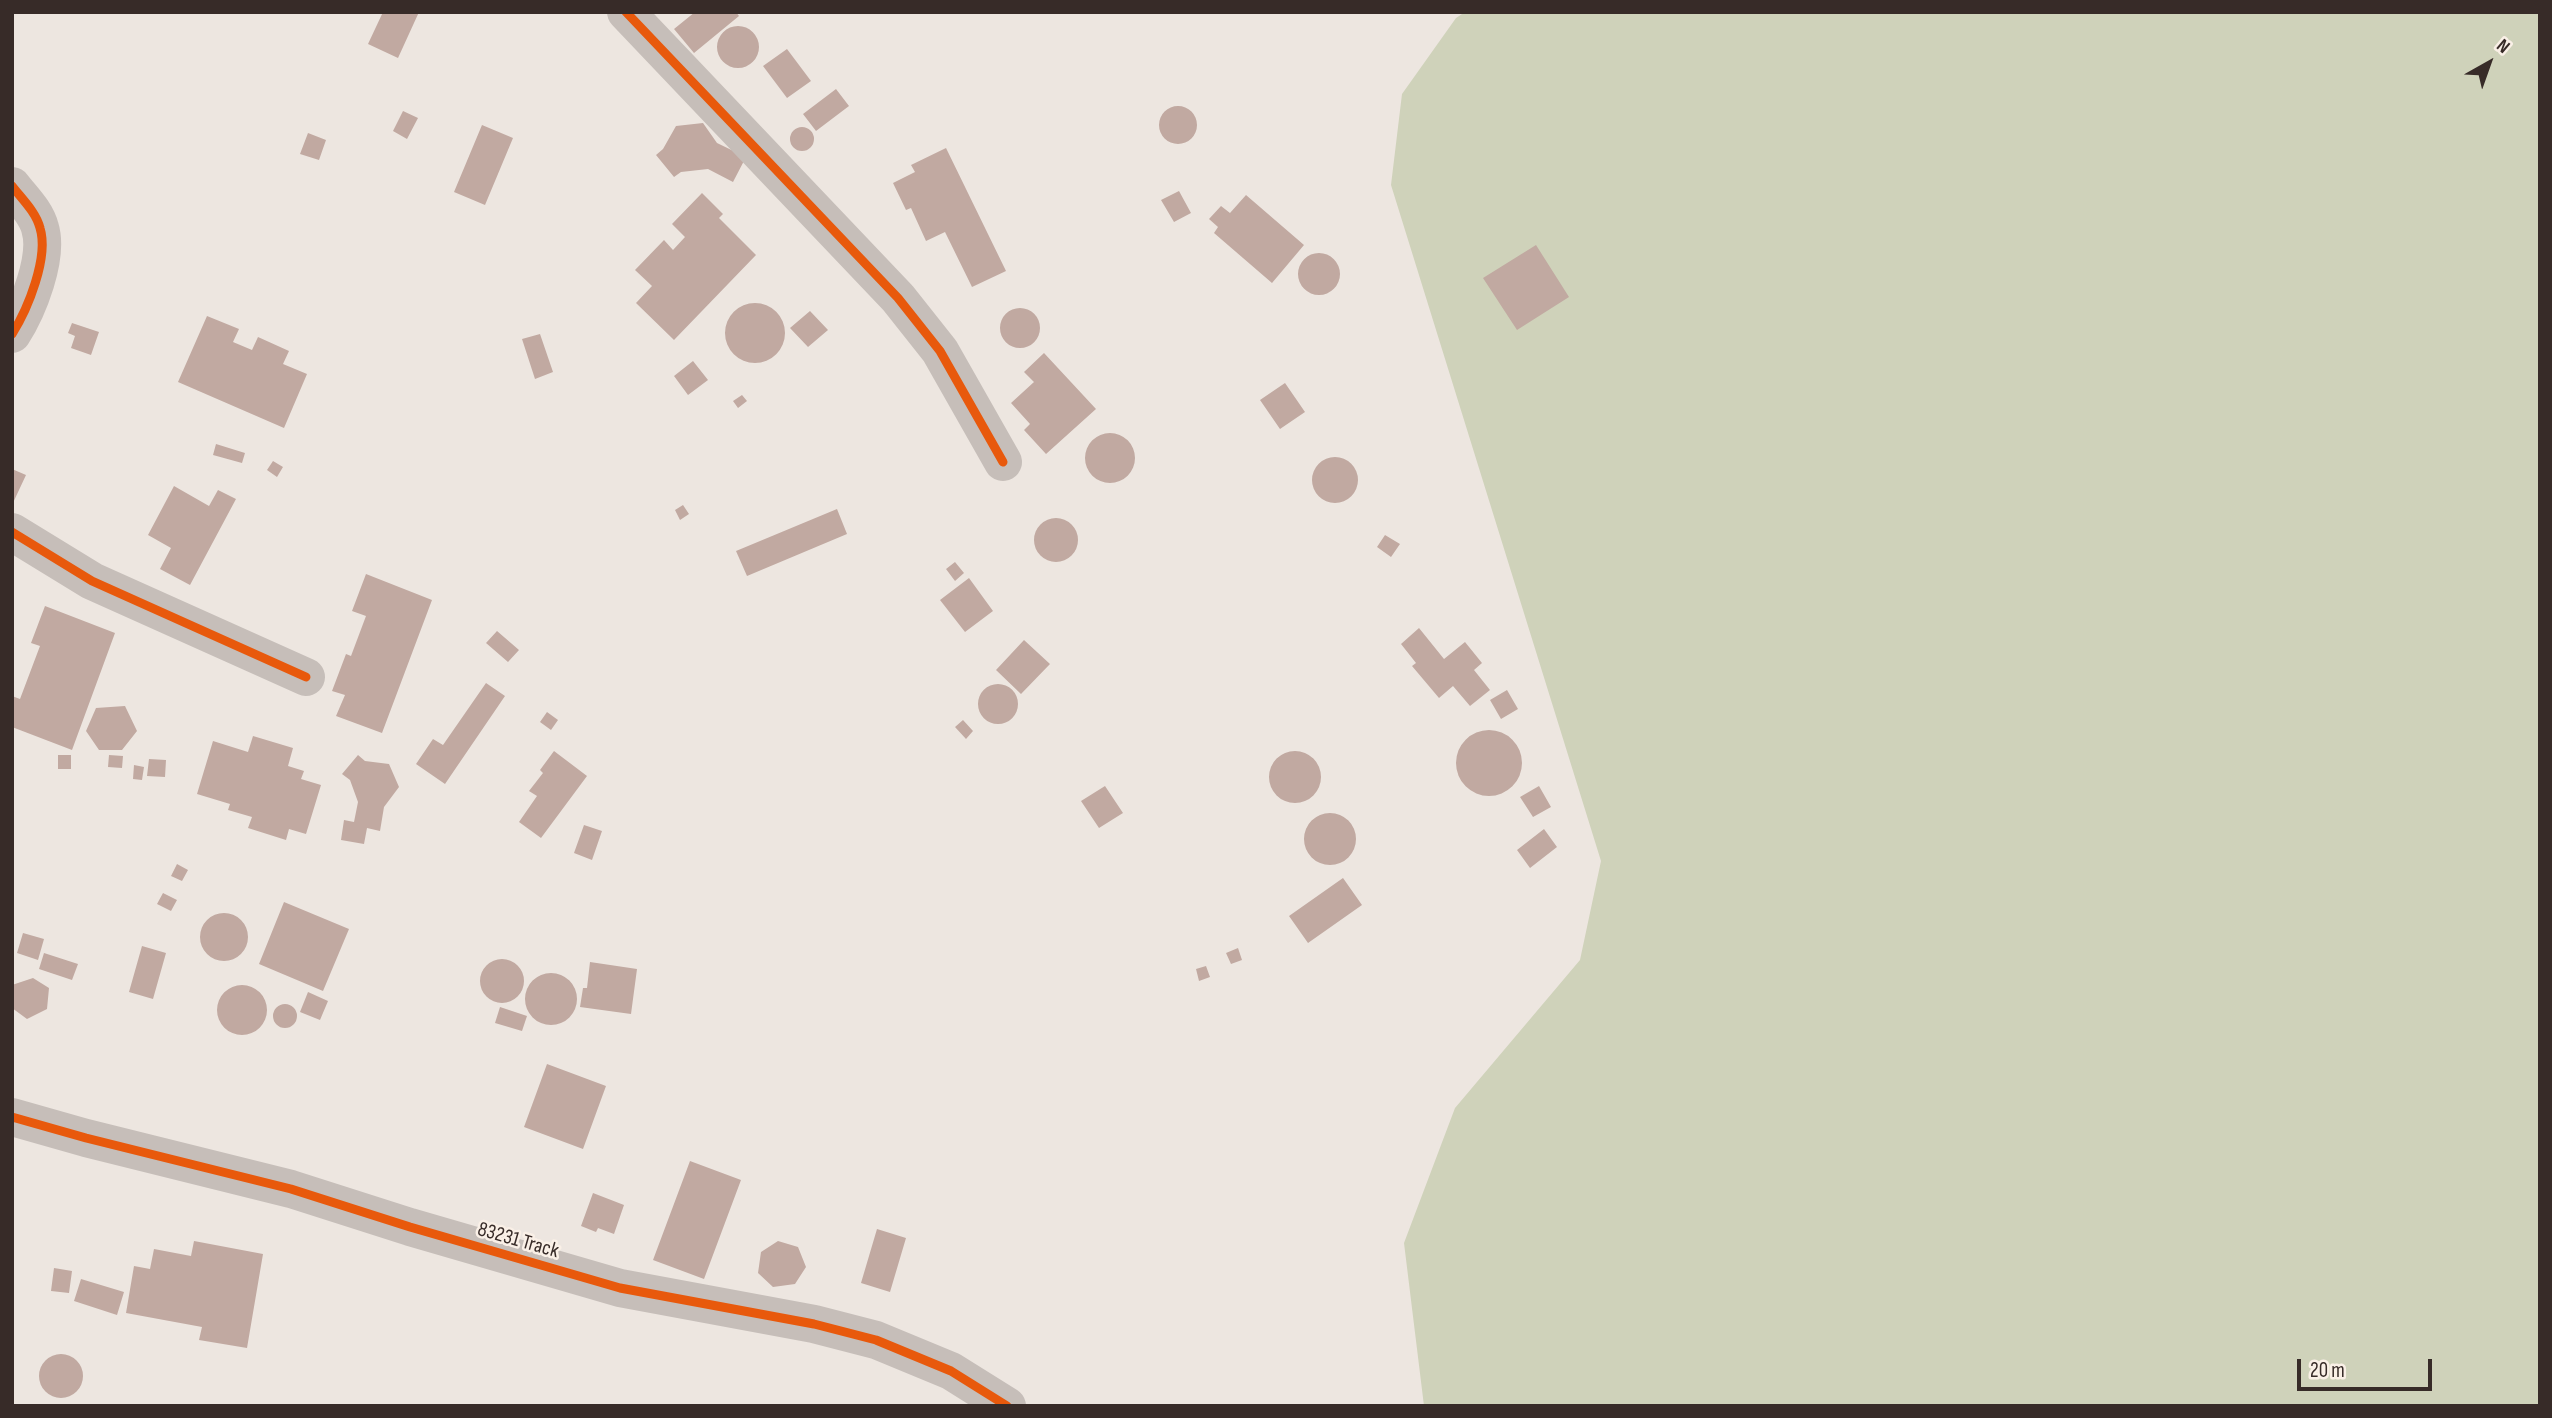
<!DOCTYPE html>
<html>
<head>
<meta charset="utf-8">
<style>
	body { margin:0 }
	#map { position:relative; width:2552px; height:1418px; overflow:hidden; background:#ede6e0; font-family:"Sofia Sans Condensed",sans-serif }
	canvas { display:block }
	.frame { position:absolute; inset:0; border:14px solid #372b28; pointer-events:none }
	.north { position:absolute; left:2454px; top:28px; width:70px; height:70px; -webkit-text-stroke:5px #faf0e7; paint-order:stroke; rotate:40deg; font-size:19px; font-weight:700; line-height:28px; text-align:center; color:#372b28 }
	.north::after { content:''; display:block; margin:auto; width:24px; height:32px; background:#372b28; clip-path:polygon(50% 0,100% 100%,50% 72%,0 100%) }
	.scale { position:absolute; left:2297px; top:1359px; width:135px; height:32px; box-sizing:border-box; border:4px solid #372b28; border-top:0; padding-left:9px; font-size:21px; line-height:24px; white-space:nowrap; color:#372b28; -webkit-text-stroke:5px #faf0e7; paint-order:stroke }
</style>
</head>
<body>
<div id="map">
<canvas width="2552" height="1418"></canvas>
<div class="frame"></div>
<div class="north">N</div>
<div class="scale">20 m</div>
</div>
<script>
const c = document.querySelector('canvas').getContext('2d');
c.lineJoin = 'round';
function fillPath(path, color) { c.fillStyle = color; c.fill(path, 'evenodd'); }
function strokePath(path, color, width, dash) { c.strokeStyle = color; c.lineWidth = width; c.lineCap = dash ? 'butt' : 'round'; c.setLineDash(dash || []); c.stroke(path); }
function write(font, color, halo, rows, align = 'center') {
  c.font = font + ' "Sofia Sans Condensed",sans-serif'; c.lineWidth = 5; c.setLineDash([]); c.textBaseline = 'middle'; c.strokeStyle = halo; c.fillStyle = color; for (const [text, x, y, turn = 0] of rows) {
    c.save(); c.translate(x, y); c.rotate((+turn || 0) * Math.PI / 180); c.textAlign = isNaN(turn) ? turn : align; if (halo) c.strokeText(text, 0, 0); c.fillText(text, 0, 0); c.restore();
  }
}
fillPath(new Path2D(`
	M1465,12H2540V1406H1424L1404,1243L1455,1108L1580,960L1601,861L1391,185L1402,94L1456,18Z`), '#cfd2ba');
fillPath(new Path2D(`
	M383,12H419L398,58L368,44Z
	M695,12H736L739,16L694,53L674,29Z
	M717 47a21 21 0 1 1 42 0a21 21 0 1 1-42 0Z
	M787,49L811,81L787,98L763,66Z
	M836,89L849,106L816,131L803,114Z
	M1159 125a19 19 0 1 1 38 0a19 19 0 1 1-38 0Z
	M403,111L418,118L407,139L393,131Z
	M703,123L717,143L746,157L733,182L708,169L681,172L674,177L656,155L663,149L676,126Z
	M482,125L513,138L485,205L454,192Z
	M790 139a12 12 0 1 1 24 0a12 12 0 1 1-24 0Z
	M308,133L326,140L319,160L300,154Z
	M946,148L1006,271L972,287L945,232L926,241L911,208L906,210L893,183L915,172L911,165Z
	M1179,191L1191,213L1174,222L1161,200Z
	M702,193L723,214L719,218L756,255L674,340L636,303L652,286L635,270L664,240L673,250L685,237L672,224Z
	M1246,195L1304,245L1272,283L1214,233L1218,227L1209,219L1221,206L1230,213Z
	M1536,245L1569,297L1517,330L1483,278Z
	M1298 274a21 21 0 1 1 42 0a21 21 0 1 1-42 0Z
	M725 333a30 30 0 1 1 60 0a30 30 0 1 1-60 0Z
	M1000 328a20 20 0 1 1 40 0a20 20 0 1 1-40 0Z
	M810,311L828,330L808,347L790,328Z
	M207,316L239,329L233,342L252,350L258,337L289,351L283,364L307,374L284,428L178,382Z
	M72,323L99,332L91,355L71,348L75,336L68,333Z
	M540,334L553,372L535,379L522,339Z
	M1044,353L1096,409L1046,454L1024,430L1030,424L1011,403L1034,382L1024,372Z
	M693,361L708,380L688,395L674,376Z
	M1285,383L1305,412L1280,429L1260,400Z
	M742,395L747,401L738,408L733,401Z
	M1085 458a25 25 0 1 1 50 0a25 25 0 1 1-50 0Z
	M216,444L245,453L242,463L213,455Z
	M1312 480a23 23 0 1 1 46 0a23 23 0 1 1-46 0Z
	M273,461L283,467L277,477L267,470Z
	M12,469L26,475L12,505Z
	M174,486L209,506L218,490L236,499L190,585L160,569L171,548L148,535Z
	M683,505L689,514L680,520L675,510Z
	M837,509L847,534L747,576L736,551Z
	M1034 540a22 22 0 1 1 44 0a22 22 0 1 1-44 0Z
	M1385,535L1400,544L1391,557L1377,547Z
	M955,562L964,573L955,581L946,569Z
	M366,574L432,600L382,733L336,716L345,695L332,691L346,654L351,656L366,616L352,611Z
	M969,578L993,611L965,632L940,600Z
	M45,606L115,633L72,750L12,727V696L20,699L40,646L31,643Z
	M1419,628L1444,659L1465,642L1482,663L1474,670L1490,690L1470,706L1453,686L1439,698L1412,666L1416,663L1401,644Z
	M497,631L519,650L508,662L486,643Z
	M1024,640L1050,664L1021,694L996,670Z
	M486,683L505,696L445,784L416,764L433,739L443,745Z
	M978 704a20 20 0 1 1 40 0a20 20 0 1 1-40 0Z
	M1507,690L1518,709L1501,719L1490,700Z
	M125,706L137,731L122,750H99L86,731L96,708Z
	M547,712L558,720L551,730L540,722Z
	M963,720L973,731L966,739L955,727Z
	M1456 763a33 33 0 1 1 66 0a33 33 0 1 1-66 0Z
	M253,736L293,748L288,766L304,771L301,779L321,785L306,834L289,829L286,840L248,828L252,817L228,810L230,804L197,794L213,741L248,752Z
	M554,751L587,776L541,838L519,822L537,796L529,791L543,773L540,770Z
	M1269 777a26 26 0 1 1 52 0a26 26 0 1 1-52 0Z
	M58,755H71V769H58Z
	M109,755L123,756L122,768L108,767Z
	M358,755L365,761L389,764L399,787L384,807L380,831L367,828L364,844L341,840L344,820L354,822L358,802L350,780L342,774Z
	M149,759L166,760L165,777L147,776Z
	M134,765L144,767L142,780L133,779Z
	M1105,786L1123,813L1099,828L1081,801Z
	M1539,786L1551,807L1533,817L1520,797Z
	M1304 839a26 26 0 1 1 52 0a26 26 0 1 1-52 0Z
	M584,825L602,831L592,860L574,853Z
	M1544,829L1557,847L1530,868L1517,850Z
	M177,864L188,870L182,881L171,876Z
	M1343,878L1362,905L1308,943L1289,916Z
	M163,893L177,900L171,911L157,904Z
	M284,902L349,929L323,991L259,964Z
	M200 937a24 24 0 1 1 48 0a24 24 0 1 1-48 0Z
	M23,933L44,939L38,960L17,953Z
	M142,946L166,953L153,999L129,992Z
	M1238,948L1242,960L1231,964L1226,953Z
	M44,953L78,964L72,980L39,969Z
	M480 981a22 22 0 1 1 44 0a22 22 0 1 1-44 0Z
	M590,962L637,969L631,1014L580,1007L583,988H587Z
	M1206,966L1210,977L1199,981L1196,969Z
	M525 999a26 26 0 1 1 52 0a26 26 0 1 1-52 0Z
	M33,978L49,988L47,1009L27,1019L12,1008V985Z
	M217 1010a25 25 0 1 1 50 0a25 25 0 1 1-50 0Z
	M308,992L328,1001L320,1020L300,1012Z
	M273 1016a12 12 0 1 1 24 0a12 12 0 1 1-24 0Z
	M500,1007L527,1016L522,1031L495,1023Z
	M547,1064L606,1086L583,1149L524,1127Z
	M690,1161L741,1180L704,1279L653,1260Z
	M593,1193L624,1205L614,1234L598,1228L596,1232L581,1226Z
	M877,1229L906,1238L890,1292L861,1283Z
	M194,1241L263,1254L247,1348L199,1340L202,1327L126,1313L134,1266L150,1269L154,1249L191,1256Z
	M778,1241L798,1247L806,1267L795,1284L773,1287L758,1273L761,1252Z
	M54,1268L72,1271L69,1293L51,1291Z
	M81,1279L124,1292L117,1315L74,1301Z
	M39 1376a22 22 0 1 1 44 0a22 22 0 1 1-44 0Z`), '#c1a9a1');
strokePath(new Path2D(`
	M626,12L898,298L940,351L1003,462
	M12,186C22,199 36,212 40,228C49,257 28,309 12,334
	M12,532L92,581L306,677
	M12,1117L86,1138L291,1189L410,1227L620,1288L814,1324L876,1340L951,1371L1007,1406`), '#c6beb9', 38);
strokePath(new Path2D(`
	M626,12L898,298L940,351L1003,462
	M12,186C22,199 36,212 40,228C49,257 28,309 12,334
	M12,532L92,581L306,677
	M12,1117L86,1138L291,1189L410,1227L620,1288L814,1324L876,1340L951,1371L1007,1406`), '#e8590c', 9);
write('21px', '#372b28', '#faf0e7', [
	["83231 Track",518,1241,16]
]);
</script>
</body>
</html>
